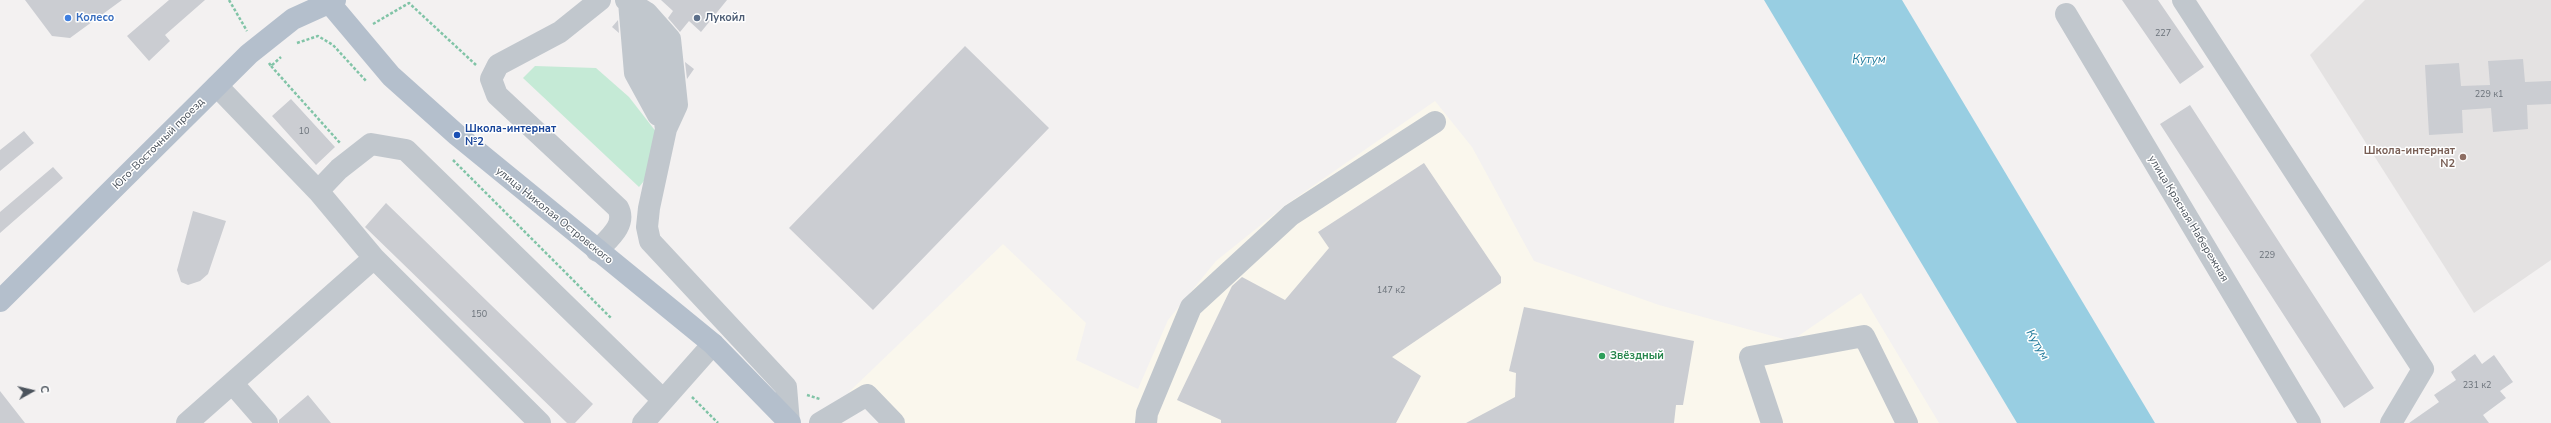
<!DOCTYPE html>
<html>
<head>
<meta charset="utf-8">
<style>
	body { margin:0 }
	#map { position:relative; width:2551px; height:423px; overflow:hidden; background:#f3f1f1; font-family:"Nunito Sans",sans-serif }
	canvas { display:block }
	.north { position:absolute; left:12px; top:371px; width:40px; height:40px; -webkit-text-stroke:3px #fff; paint-order:stroke; rotate:82deg; font-size:11px; font-weight:700; line-height:16px; text-align:center; color:#4b535c }
	.north::after { content:''; display:block; margin:auto; width:14px; height:18px; background:#4b535c; clip-path:polygon(50% 0,100% 100%,50% 72%,0 100%) }
</style>
</head>
<body>
<div id="map">
<canvas width="2551" height="423"></canvas>
<div class="north">С</div>
</div>
<script>
const c = document.querySelector('canvas').getContext('2d');
c.lineJoin = 'round';
function fillPath(path, color) { c.fillStyle = color; c.fill(path, 'evenodd'); }
function strokePath(path, color, width, dash) { c.strokeStyle = color; c.lineWidth = width; c.lineCap = dash ? 'butt' : 'round'; c.setLineDash(dash || []); c.stroke(path); }
function write(font, color, halo, rows, align = 'center') {
  c.font = font + ' "Nunito Sans",sans-serif'; c.lineWidth = 3; c.setLineDash([]); c.textBaseline = 'middle'; c.strokeStyle = halo; c.fillStyle = color; for (const [text, x, y, turn = 0] of rows) {
    c.save(); c.translate(x, y); c.rotate((+turn || 0) * Math.PI / 180); c.textAlign = isNaN(turn) ? turn : align; if (halo) c.strokeText(text, 0, 0); c.fillText(text, 0, 0); c.restore();
  }
}
fillPath(new Path2D(`
	M1435,101L1472,147L1534,261L1659,305L1791,341L1861,293L1939,423H883L849,392L1003,244L1086,323L1076,360L1138,389L1168,320L1216,261L1287,204Z`), '#faf7ed');
fillPath(new Path2D(`
	M2365,0H2551V260L2474,313L2310,55Z`), '#e4e2e2');
fillPath(new Path2D(`
	M535,66L596,68L629,97L657,133L649,175L639,187L523,78Z`), '#c5ead6');
fillPath(new Path2D(`
	M1764,0H1902L2155,423H2017Z`), '#98cee2');
fillPath(new Path2D(`
	M25,0H122L70,38L52,36Z
	M169,0H205L165,35L170,41L149,61L127,36Z
	M661,0H727L701,32L689,21L680,32L668,18L673,11Z
	M2122,0H2158L2204,67L2180,84Z
	M618,20L619,33L612,27Z
	M965,46L1049,128L873,310L789,228Z
	M2523,59L2525,82L2551,81V104L2527,105L2528,129L2493,132L2491,108L2462,110L2463,133L2429,135L2425,65L2459,63L2461,86L2490,85L2488,61Z
	M685,62L694,69L687,79Z
	M291,99L335,147L316,165L272,116Z
	M2190,105L2374,388L2344,408L2160,124Z
	M24,131L34,143L0,171V150Z
	M1424,163L1501,277V283L1392,357L1421,376L1396,423H1221V420L1177,400L1232,286L1242,277L1285,300L1329,248L1318,232Z
	M53,167L63,178L0,233V212Z
	M386,203L593,404L575,423H567L365,227Z
	M193,211L226,221L208,274L200,281L188,285L181,282L177,270Z
	M1524,307L1694,341L1683,405H1676L1674,423H1466L1515,397L1516,373L1509,371Z
	M2475,354L2482,364L2494,355L2513,382L2500,391L2506,398L2483,415L2489,423H2409L2439,402L2434,395L2456,380L2451,372Z
	M0,391L25,423H0Z
	M308,395L331,423H279V420Z`), '#cbcdd2');
strokePath(new Path2D(`
	M229,0L247,31
	M373,24L409,3L476,65
	M297,43L318,36L333,45L367,82
	M269,63L271,66L281,57
	M271,66L340,143
	M453,160L611,318
	M807,395L820,399
	M692,397L718,423`), '#81c4a7', 2.5, [3, 2]);
strokePath(new Path2D(`
	M626,0L647,13L666,129L649,208L647,227L650,241L786,387L789,423
	M2183,0L2423,369L2391,423
	M629,2L635,73L658,115
	M647,13L670,39L677,105L666,129
	M2066,14L2310,423
	M217,86L318,191L374,258
	M318,191L339,169L371,144L406,150L662,399
	M597,251C608,239 627,225 618,208L497,95L491,79L498,65L560,32L600,0
	M233,384L267,423
	M187,423L374,258L540,423
	M643,423L713,344
	M820,423L867,395L894,423
	M1146,423L1147,413L1191,307L1291,215L1435,122
	M1772,423L1750,357L1864,336L1907,423`), '#c1c7cd', 22);
strokePath(new Path2D(`
	M327,0L391,76L457,135L713,344L790,423
	M0,301L249,54L293,19L335,0`), '#b4bfcc', 22);
for (const [x, y, r, color] of [
	[68,18,4,"#3f7fe0"],
	[697,18,4,"#5c6f8a"],
	[457,135,4,"#1a4fb4"],
	[2463,157,4,"#8d6e63"],
	[1602,356,4,"#2e9e5b"]
]) { const dot = new Path2D(); dot.arc(x, y, r, 0, 2 * Math.PI); c.fillStyle = color; c.fill(dot); strokePath(dot, '#fff', 1.5); }
write('9px', '#6b727a', null, [
	["227",2163,34],
	["229 к1",2489,95],
	["10",304,132],
	["229",2267,256],
	["147 к2",1391,291],
	["150",479,315],
	["231 к2",2477,386]
]);
write('bold 11px', '#366cbe', '#fff', [
	["Колесо",76,18]
], 'left');
write('bold 11px', '#4e5e75', '#fff', [
	["Лукойл",705,18]
], 'left');
write('bold 11px', '#164399', '#fff', [
	["Школа-интернат",465,129],
	["№2",465,142]
], 'left');
write('11px', '#4b535c', '#fff', [
	["Юго-Восточный проезд",159,144,-45],
	["улица Николая Островского",554,216,39],
	["улица Красная Набережная",2188,219,59]
]);
write('bold 11px', '#785e54', '#fff', [
	["Школа-интернат",2455,151],
	["N2",2455,164]
], 'right');
write('bold 11px', '#27864d', '#fff', [
	["Звёздный",1610,356]
], 'left');
write('italic 12px', '#1f7a9b', '#fff', [
	["Кутум",1869,60],
	["Кутум",2037,345,59]
]);
</script>
</body>
</html>
